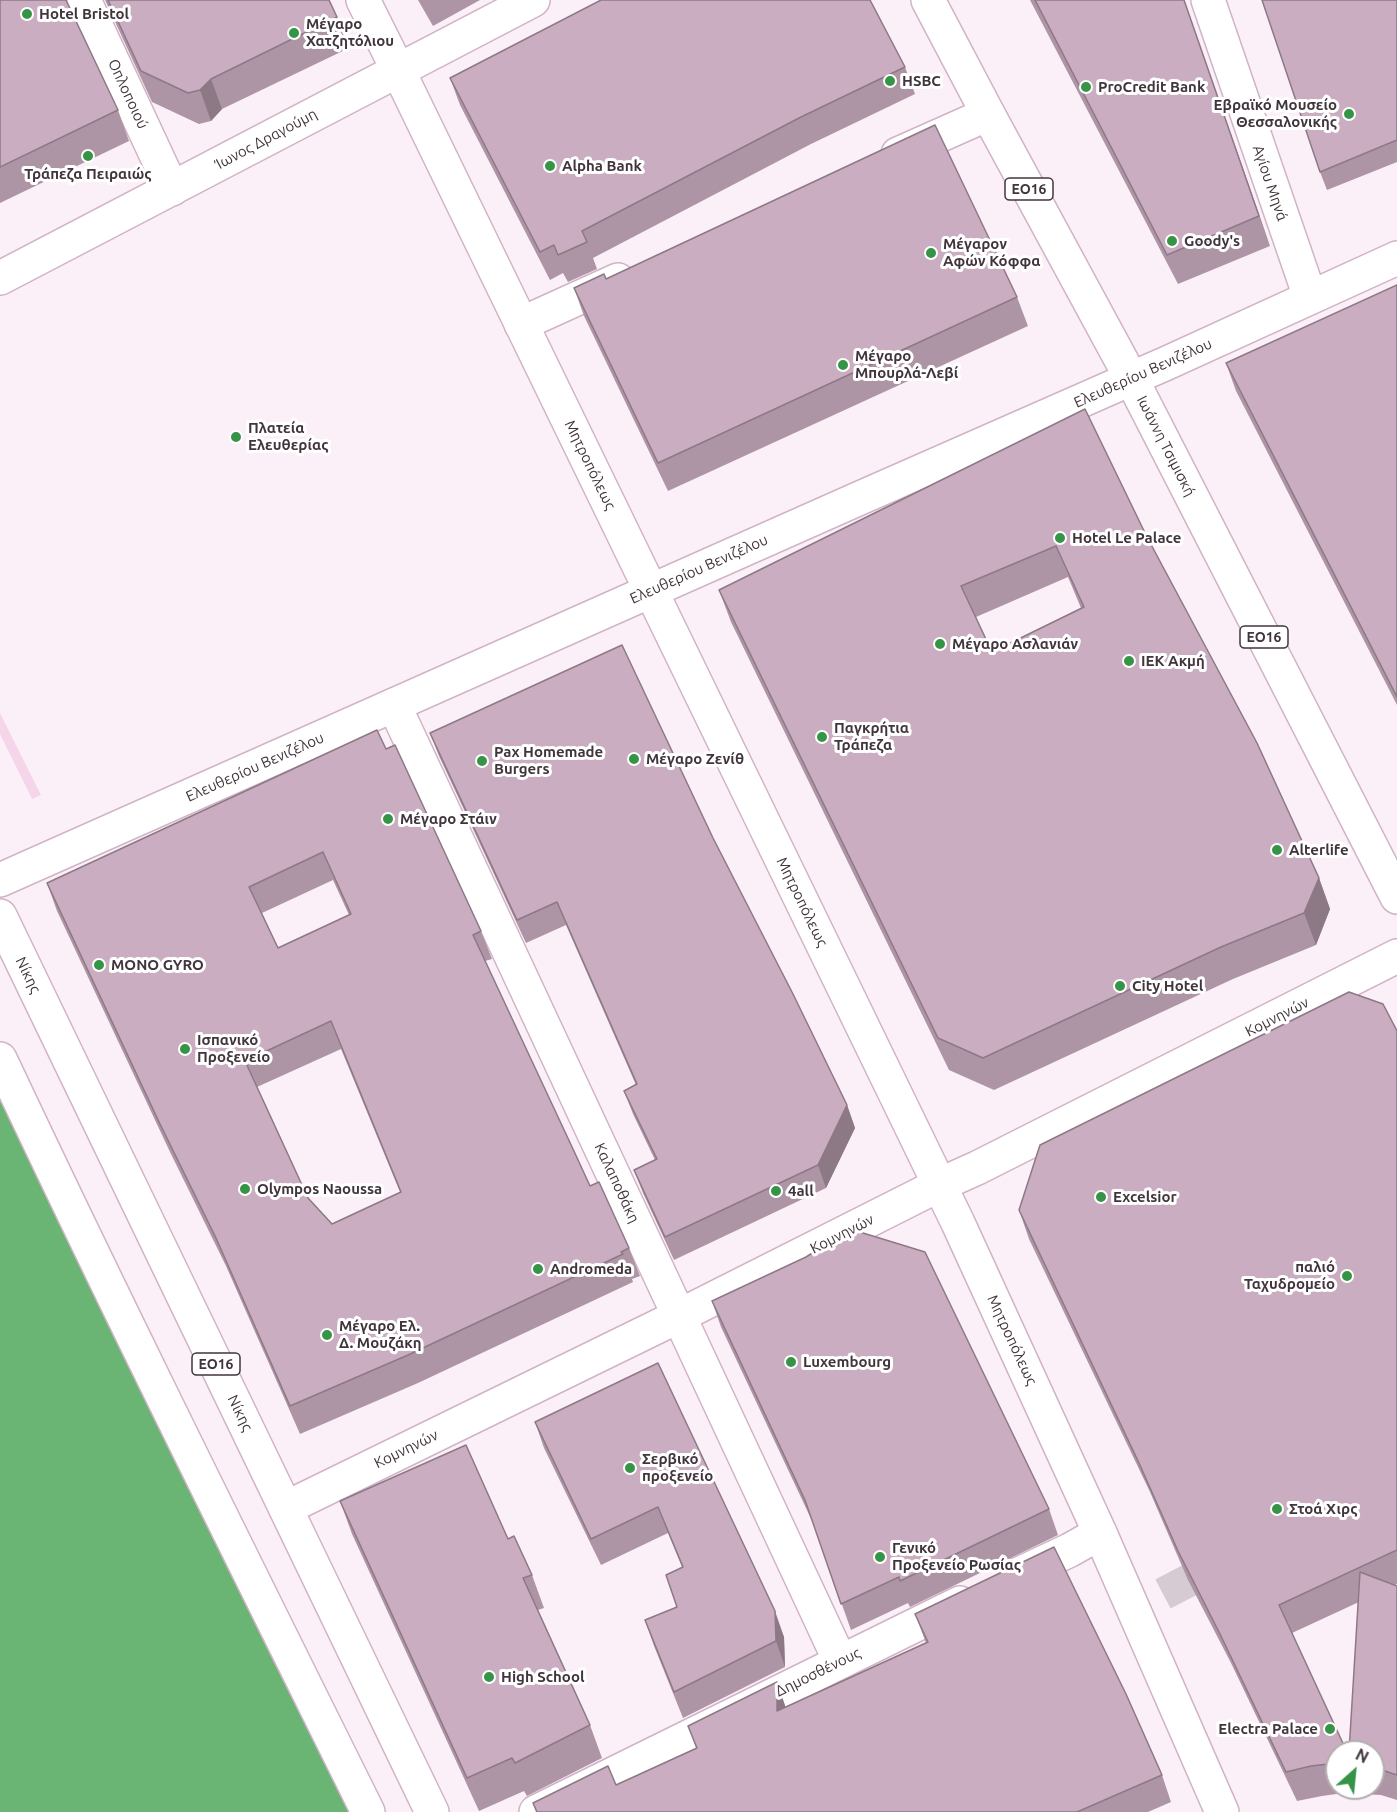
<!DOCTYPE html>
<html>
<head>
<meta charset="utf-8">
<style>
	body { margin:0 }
	#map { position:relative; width:1397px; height:1812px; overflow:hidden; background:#fcf0f8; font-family:Ubuntu,sans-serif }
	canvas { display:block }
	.north { position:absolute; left:1325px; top:1740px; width:60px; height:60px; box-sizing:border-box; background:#fff; border:2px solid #b3aeb1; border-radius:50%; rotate:27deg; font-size:16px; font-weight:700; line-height:24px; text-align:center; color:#41353d }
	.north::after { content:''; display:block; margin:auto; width:21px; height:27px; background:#369447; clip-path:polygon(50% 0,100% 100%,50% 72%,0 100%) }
</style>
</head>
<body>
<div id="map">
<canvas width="1397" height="1812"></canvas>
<div class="north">N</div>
</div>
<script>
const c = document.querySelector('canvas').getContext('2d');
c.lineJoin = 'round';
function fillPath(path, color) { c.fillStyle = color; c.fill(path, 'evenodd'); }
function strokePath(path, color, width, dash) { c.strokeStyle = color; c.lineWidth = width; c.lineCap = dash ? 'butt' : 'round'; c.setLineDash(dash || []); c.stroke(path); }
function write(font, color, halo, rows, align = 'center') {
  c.font = font + ' Ubuntu,sans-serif'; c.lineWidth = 6; c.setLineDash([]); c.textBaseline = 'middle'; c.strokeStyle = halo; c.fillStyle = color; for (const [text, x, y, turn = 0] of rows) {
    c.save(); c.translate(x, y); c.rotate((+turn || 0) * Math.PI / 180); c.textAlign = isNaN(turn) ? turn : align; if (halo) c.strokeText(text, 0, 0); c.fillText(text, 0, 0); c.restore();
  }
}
fillPath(new Path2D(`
	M0,713L41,795L32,799L0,734Z`), '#f5d5ea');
fillPath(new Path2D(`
	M0,1083L351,1812H0Z`), '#6ab573');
strokePath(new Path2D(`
	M1163,1594L1228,1560`), '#d7cbd3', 33, [33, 16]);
const street = new Path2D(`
	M84,0L172,189
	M363,0L398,70
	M1208,0L1310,297
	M898,154L988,114
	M521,324L618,280
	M394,705L840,1661
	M0,1059C119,1312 244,1562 368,1812
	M286,1508L679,1316L939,1185L977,1168L1397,956
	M1017,1575L1070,1550L1100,1533
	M536,1812L960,1603`);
const secondary = new Path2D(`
	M398,70L958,1223L1100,1533L1222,1812
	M0,278L533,0
	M0,880L860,498L1167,363L1397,258`);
const primary = new Path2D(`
	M928,0L988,114L1131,378L1397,897
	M0,916L432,1812`);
strokePath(street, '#d1b3c7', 36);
strokePath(secondary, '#d1b3c7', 36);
strokePath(primary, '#d1b3c7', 36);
strokePath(street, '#fff', 33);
strokePath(secondary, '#fff', 33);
strokePath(primary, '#fff', 33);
fillPath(new Path2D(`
	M0,0L118,110L129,141L0,203Z
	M105,0H329L337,17L349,48L222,109L211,121L199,124L152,102Z
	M418,0H480L433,26Z
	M1030,0H1184L1270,246L1178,284Z
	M1397,0V162L1327,190L1320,172Z
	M905,67L915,94L811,144L593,258L597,269L568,282L563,273L550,280L460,105L450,78Z
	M606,279L1017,297L1028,326L668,491L584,316L574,288Z
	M1397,285V705L1236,391L1226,363Z
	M1085,409L1147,537L1319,878L1330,909L1316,945L1233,979L994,1090L949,1070L731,622L719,590ZM1068,577L1081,608L992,652L976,617Z
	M430,733L713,838L847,1105L855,1128L826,1188L674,1260L643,1193L634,1170L655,1160L633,1114L624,1091L636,1085L566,925L526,943L439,756Z
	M386,749L481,931L492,959L485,961L590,1186L629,1248L640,1276L632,1279L633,1282L418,1383L300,1434L226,1266L170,1152L57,911L47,883ZM333,880L349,915L278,948L262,913ZM341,1049L400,1192L332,1224L308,1198L257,1087Z
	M1397,1031V1584L1395,1585L1397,1586V1800L1381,1795L1359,1794L1358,1791L1322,1796L1297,1801L1231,1663L1188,1580L1150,1492L1029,1239L1019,1210ZM1359,1602L1373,1752V1788H1337V1752L1292,1633Z
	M712,1301L1049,1509L1058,1535L910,1607L908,1603L851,1630L813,1523L721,1327Z
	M658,1363L784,1637L785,1667L683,1718L654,1646L645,1620L677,1607L682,1567L668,1533L601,1565L544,1448L535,1422Z
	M340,1501L508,1539L532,1575L544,1608L538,1610L590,1725L602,1758L527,1796L524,1791L479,1811L352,1534Z
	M915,1614L1162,1775L1171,1802L1148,1812H536L533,1803L616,1785L696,1748L688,1726L777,1682L786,1708L926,1643Z`), '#ae95a5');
fillPath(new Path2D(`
	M1184,0L1270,246L1259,216Z
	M211,79L222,109L211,121L200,90Z
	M1319,878L1330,909L1316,945L1304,913Z
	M847,1105L855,1128L826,1188L818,1165Z
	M775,1611L784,1637L785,1667L776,1641Z
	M777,1682L786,1709L777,1711Z`), '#8d7986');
const building = new Path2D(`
	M0,0H66L118,110L0,167Z
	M108,0H329L337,17L211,79L200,90L188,93L141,71Z
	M601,0H870L905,67L801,117L582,231L587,242L558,255L554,245L540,252L450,78Z
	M1035,0H1184L1259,216L1167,255Z
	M1262,0H1397V140L1320,172Z
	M935,125L1017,297L658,463L574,288L604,274L606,279Z
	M1397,285V697L1226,363Z
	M1085,409L1147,537L1257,743L1319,878L1304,913L1221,947L983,1058L938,1038L719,590ZM1056,546L1084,607L992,652L961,586Z
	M622,645L713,838L793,994L847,1105L818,1165L665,1237L634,1170L657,1159L624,1091L637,1084L557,902L517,920L430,733Z
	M377,730L386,749L395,745L481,931L473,935L573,1149L590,1186L599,1182L629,1248L621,1252L623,1254L408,1355L290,1406L216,1238L160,1124L47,883ZM323,852L351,914L278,948L249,887ZM331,1021L401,1192L332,1224L308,1198L245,1061Z
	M1349,992L1383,1004L1397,1031V1550L1279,1605L1347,1752H1337V1763L1311,1766L1286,1772L1220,1634L1178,1551L1139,1463L1019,1210L1040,1145Z
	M850,1229L925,1252L1049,1509L900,1581L899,1577L841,1604L805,1500L712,1301L806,1257Z
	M658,1363L775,1611L776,1641L674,1692L645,1620L677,1607L666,1575L683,1567L658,1507L591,1539L535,1422Z
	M466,1445L508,1539L514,1536L532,1575L523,1578L590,1725L515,1763L512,1758L467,1778L340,1501Z
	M1054,1547L1126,1694L1162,1775L1077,1812H537L533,1803L608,1766L616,1785L697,1748L688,1726L777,1682V1711L928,1642L915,1614Z
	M1360,1572L1397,1586V1775L1373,1767V1752H1349Z`);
fillPath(building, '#caadc0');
strokePath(building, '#8d7986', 1.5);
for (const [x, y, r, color] of [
	[27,14,6,"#369447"],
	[294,33,6,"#369447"],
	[890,81,6,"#369447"],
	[1086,87,6,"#369447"],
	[1349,114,6,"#369447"],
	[88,156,6,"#369447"],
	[550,166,6,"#369447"],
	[1172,241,6,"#369447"],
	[931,253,6,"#369447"],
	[843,365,6,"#369447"],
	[236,437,6,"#369447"],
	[1060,538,6,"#369447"],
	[940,644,6,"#369447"],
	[1129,661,6,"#369447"],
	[822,737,6,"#369447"],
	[634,759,6,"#369447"],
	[482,761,6,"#369447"],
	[388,819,6,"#369447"],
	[1277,850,6,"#369447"],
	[99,965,6,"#369447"],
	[1120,986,6,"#369447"],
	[185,1049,6,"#369447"],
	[245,1189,6,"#369447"],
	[776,1191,6,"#369447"],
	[1101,1197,6,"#369447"],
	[538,1269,6,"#369447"],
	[1347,1276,6,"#369447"],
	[327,1335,6,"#369447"],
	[791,1362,6,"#369447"],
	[630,1468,6,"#369447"],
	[1277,1509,6,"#369447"],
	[880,1557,6,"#369447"],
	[489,1677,6,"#369447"],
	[1330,1729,6,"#369447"]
]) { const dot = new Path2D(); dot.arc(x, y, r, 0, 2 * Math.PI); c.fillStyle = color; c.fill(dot); strokePath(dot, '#fff', 2); }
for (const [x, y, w] of [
	[1029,189,48],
	[1264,637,48],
	[216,1364,48]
]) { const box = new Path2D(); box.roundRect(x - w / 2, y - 11, w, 22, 4.5); c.fillStyle = '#fff'; c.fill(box); strokePath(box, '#41353d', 1.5); }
write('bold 14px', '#41353d', null, [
	["ΕΟ16",1029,189],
	["ΕΟ16",1264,637],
	["ΕΟ16",216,1364]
]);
write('bold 15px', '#41353d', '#fff', [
	["Hotel Bristol",39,14],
	["Μέγαρο",306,24],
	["Χατζητόλιου",306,41],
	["HSBC",902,81],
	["ProCredit Bank",1098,87],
	["Εβραϊκό Μουσείο",1337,105,"right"],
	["Θεσσαλονικής",1337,122,"right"],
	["Alpha Bank",562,166],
	["Τράπεζα Πειραιώς",88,174,"center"],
	["Goody's",1184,241],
	["Μέγαρον",943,244],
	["Αφών Κόφφα",943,261],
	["Μέγαρο",855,356],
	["Μπουρλά-Λεβί",855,373],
	["Πλατεία",248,428],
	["Ελευθερίας",248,445],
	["Hotel Le Palace",1072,538],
	["Μέγαρο Ασλανιάν",952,644],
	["ΙΕΚ Ακμή",1141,661],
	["Παγκρήτια",834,728],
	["Τράπεζα",834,745],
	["Pax Homemade",494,752],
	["Burgers",494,769],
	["Μέγαρο Ζενίθ",646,759],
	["Μέγαρο Στάιν",400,819],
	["Alterlife",1289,850],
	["MONO GYRO",111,965],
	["City Hotel",1132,986],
	["Ισπανικό",197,1040],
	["Προξενείο",197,1057],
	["Olympos Naoussa",257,1189],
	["4all",788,1191],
	["Excelsior",1113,1197],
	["παλιό",1335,1267,"right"],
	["Ταχυδρομείο",1335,1284,"right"],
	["Andromeda",550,1269],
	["Μέγαρο Ελ.",339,1326],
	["Δ. Μουζάκη",339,1343],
	["Luxembourg",803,1362],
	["Σερβικό",642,1459],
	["προξενείο",642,1476],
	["Στοά Χιρς",1289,1509],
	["Γενικό",892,1548],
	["Προξενείο Ρωσίας",892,1565],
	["High School",501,1677],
	["Electra Palace",1318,1729,"right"]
], 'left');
write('15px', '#41353d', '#fff', [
	["Οπλοποιού",128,94,65],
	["Ίωνος Δραγούμη",266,139,-28],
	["Αγίου Μηνά",1270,183,71],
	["Ελευθερίου Βενιζέλου",1143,373,-24],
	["Ιωάννη Τσιμισκή",1166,446,63],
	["Μητροπόλεως",590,465,64],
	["Ελευθερίου Βενιζέλου",699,569,-24],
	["Ελευθερίου Βενιζέλου",255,767,-24],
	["Μητροπόλεως",802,902,64],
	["Νίκης",28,975,64],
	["Κομνηνών",1277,1017,-27],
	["Καλαποθάκη",617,1183,65],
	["Κομνηνών",842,1234,-27],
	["Μητροπόλεως",1012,1340,65],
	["Νίκης",240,1413,64],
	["Κομνηνών",406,1449,-26],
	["Δημοσθένους",818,1672,-26]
]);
</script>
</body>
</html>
